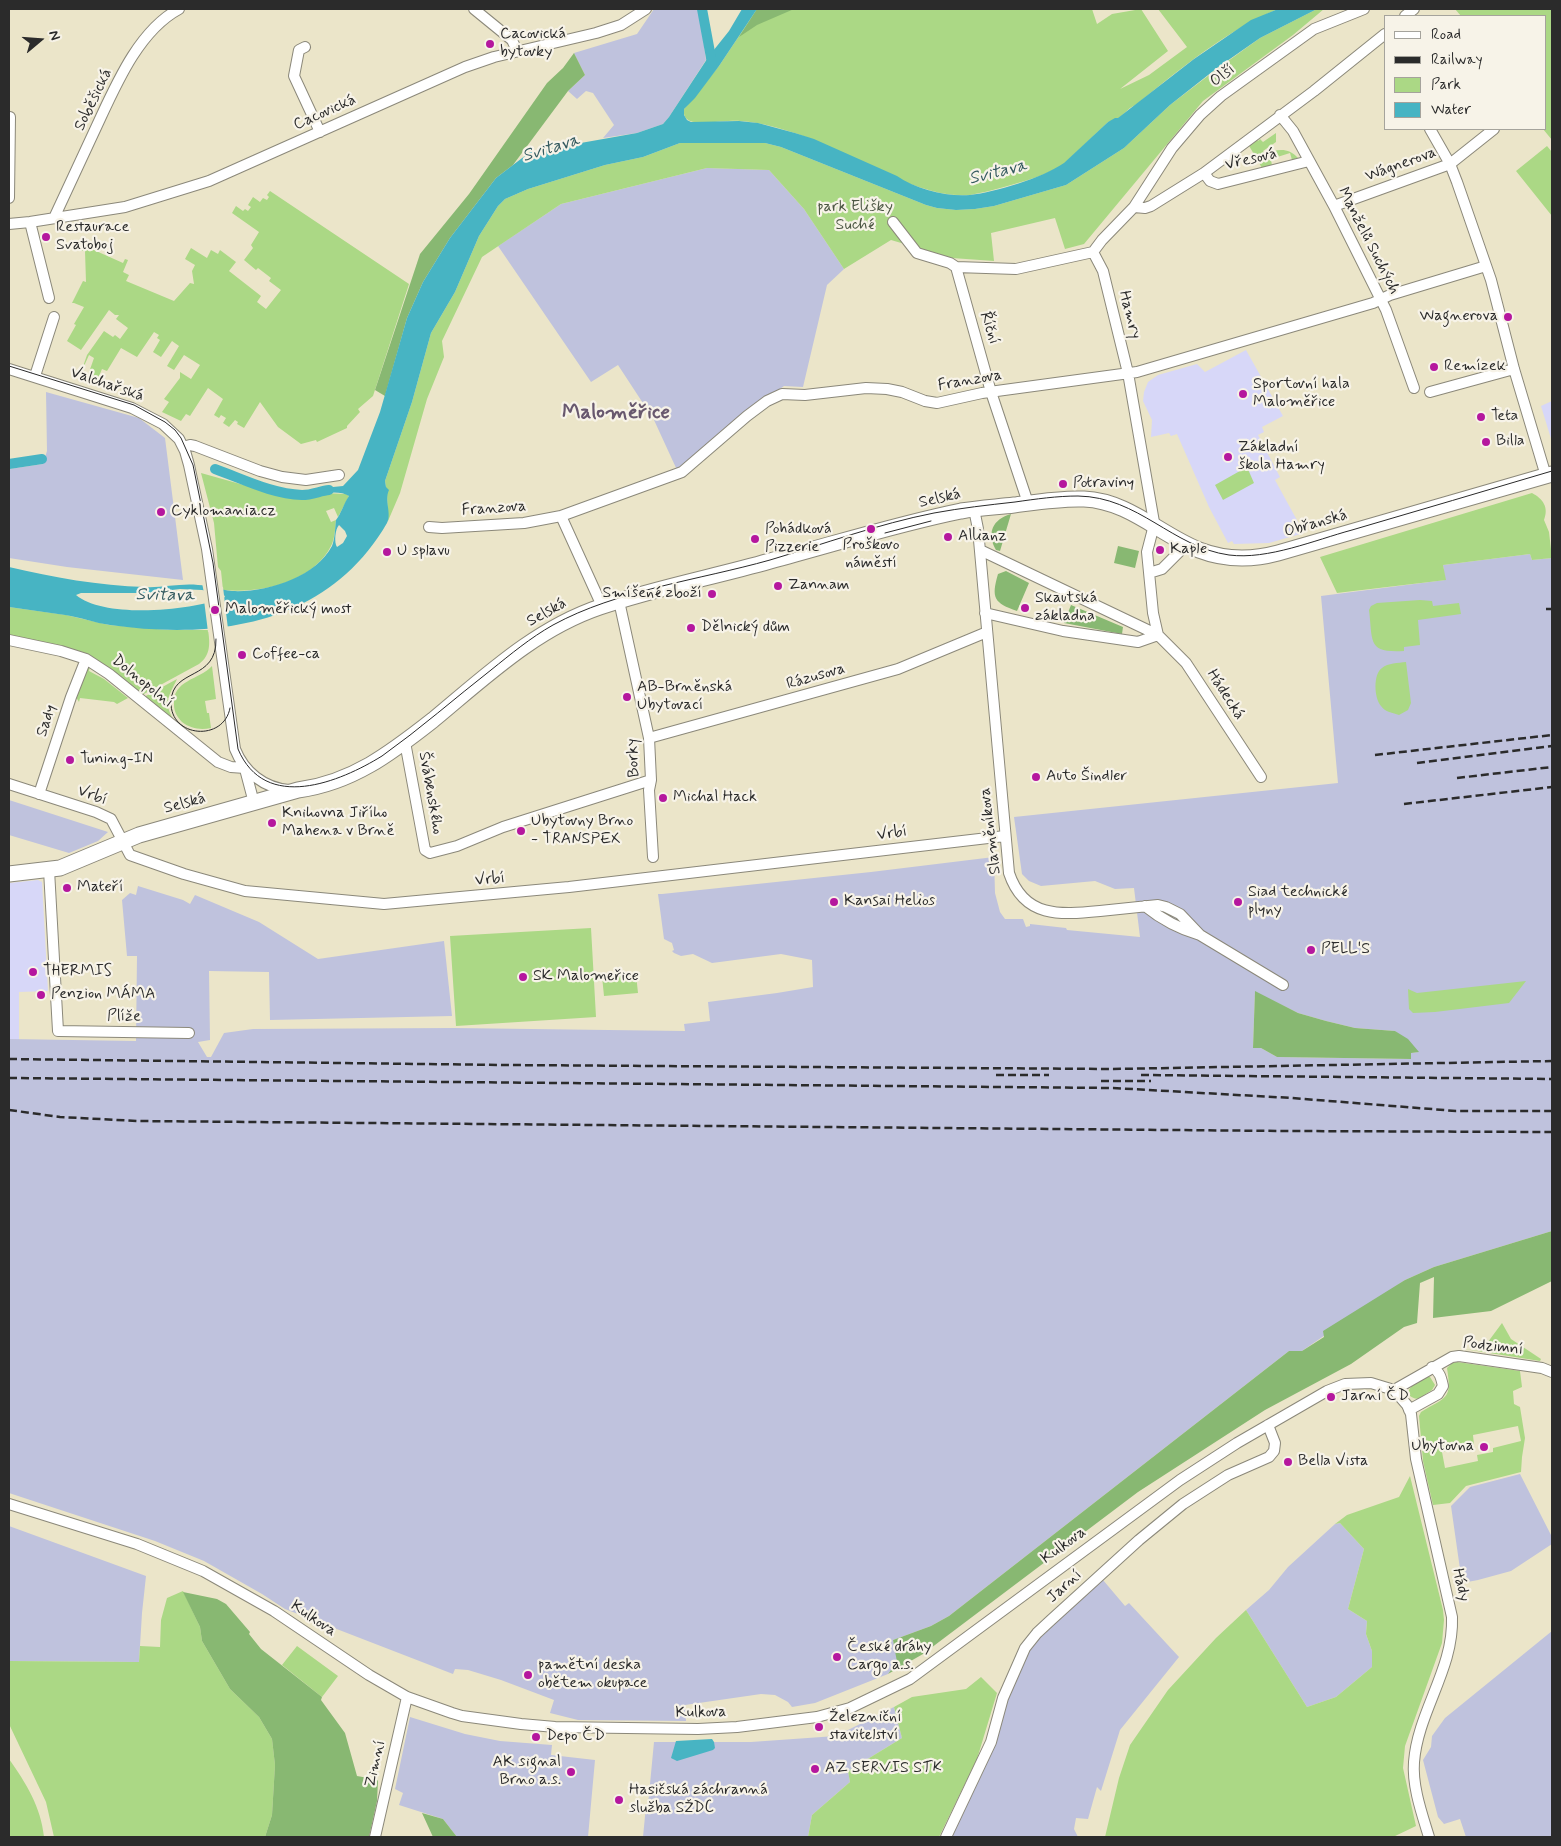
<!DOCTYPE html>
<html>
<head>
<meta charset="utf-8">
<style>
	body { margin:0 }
	#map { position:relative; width:1561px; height:1846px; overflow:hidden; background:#ebe5c9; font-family:Mynerve,sans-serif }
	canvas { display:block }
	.frame { position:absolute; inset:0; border:10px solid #2b2b2b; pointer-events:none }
	.legend { position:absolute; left:1384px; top:15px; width:162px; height:115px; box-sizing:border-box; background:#f7f3e8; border:1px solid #a5a39c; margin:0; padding:6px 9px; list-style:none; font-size:15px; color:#2b2b2b }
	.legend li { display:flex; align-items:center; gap:10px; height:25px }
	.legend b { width:25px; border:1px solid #a5a39c }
	.north { position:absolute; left:15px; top:15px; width:50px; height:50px; -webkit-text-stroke:4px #f7f3e8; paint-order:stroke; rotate:72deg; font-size:14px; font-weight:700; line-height:20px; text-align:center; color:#2b2b2b }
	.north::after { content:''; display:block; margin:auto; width:18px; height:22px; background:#2b2b2b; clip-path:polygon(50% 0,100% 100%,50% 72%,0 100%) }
</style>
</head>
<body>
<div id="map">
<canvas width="1561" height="1846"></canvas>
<div class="frame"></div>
<ul class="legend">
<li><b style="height:6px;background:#fff"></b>Road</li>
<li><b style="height:6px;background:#2b2b2b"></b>Railway</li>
<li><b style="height:14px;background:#abd885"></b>Park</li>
<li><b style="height:14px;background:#47b4c3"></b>Water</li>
</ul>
<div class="north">N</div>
</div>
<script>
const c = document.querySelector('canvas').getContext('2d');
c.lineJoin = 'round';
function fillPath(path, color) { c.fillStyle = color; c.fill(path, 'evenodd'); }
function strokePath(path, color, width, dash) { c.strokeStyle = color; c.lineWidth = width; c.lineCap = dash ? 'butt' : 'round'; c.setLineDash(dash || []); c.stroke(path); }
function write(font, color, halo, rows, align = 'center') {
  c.font = font + ' Mynerve,sans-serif'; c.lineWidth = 4.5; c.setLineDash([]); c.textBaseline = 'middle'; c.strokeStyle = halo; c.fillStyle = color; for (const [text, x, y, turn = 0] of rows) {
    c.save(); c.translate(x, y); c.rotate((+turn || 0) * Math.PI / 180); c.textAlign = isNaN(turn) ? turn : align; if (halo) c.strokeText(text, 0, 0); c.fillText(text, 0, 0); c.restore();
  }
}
fillPath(new Path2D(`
	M1246,350L1283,416L1262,427L1264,432L1258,435L1280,477L1275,480L1304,533L1269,543L1234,544L1232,541L1228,543L1209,507L1177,434L1171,436L1169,433L1151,437L1152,420L1143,401L1144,392L1148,382L1158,375L1197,364L1205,372Z
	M1552,401V442L1541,406Z
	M38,880L42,882L48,991L19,992V1040L9,1039V883Z`), '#d7d7f8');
fillPath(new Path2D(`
	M654,9H699L706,60L669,117L663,124L637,133L603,138L614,125L593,93L586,91L577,99L568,91L585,75L574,53L637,34Z
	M707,168L769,170L804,209L844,269L827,285L803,387L784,386L732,423L677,470L654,420L618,365L591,382L498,246L561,204Z
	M46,392L139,418L165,438L183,580L67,567L9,558V469L43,464L47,451Z
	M1530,554L1532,560L1552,558V1231L1434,1267L1405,1280L1302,1351H1289L949,1616L931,1626L893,1640L898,1662L888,1674L815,1703L792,1707L788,1702L775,1695L761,1694L685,1705L686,1721L578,1720L550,1713L554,1700L501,1680L468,1670L455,1669L453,1674L285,1609L262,1594L204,1561L155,1541L9,1493V1039L136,1041L137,956H127L122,900L130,893L136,895L138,886L183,900L190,904L195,895L259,922L318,959L444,941L452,1016L270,1020L269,972L209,971L210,1040L198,1042L207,1057H211L224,1033L253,1029L454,1028L685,1031L684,1024L710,1021L708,1002L777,993L813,987L812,960L781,954L712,963L693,954L681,956L674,953L672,951L674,950L672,943L664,939L658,894H662L871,872L994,857L995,893L1000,912L1005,919H1023L1026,927L1030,926V924L1066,928L1067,930L1140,937L1134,888L1115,889L1095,881L1041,886L1029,881L1022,874L1014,817L1338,783L1321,596L1445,580L1443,565ZM1255,992L1298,1013L1326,1021L1355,1028L1395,1031L1418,1052L1411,1053L1410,1059L1277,1057L1261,1048L1253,1047Z
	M9,800L108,832L98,841L69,853L9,835Z
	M1520,1474L1552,1537V1544L1511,1571L1478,1580L1462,1583L1451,1506L1470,1487Z
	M1340,1523L1364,1549L1348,1609L1367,1621L1366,1634L1372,1651V1667L1336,1697L1307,1707L1246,1610L1269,1590L1288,1567L1335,1524Z
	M9,1526L146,1576L142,1613L139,1662L9,1661Z
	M1103,1580L1125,1606L1129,1603L1179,1657L1120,1730L1101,1791L1097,1787L1088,1819L1076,1818L1074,1829L1078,1837H951L979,1780L996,1739L1007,1701L1027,1654L1038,1637L1060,1616Z
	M1552,1631V1837H1466L1460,1819L1444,1824L1438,1817L1423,1760L1431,1747L1432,1736L1445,1718Z
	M894,1707L902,1738L848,1771L850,1782L812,1815L808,1837H643L646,1806L648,1805L654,1742H751L836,1736Z
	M410,1717L465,1734L500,1741L552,1745L551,1755L595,1760L588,1837H457L443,1819L399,1805L403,1793L395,1789Z`), '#bfc2dd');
fillPath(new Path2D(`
	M757,9H1092L1097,24L1112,14L1141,9L1168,51L1120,89L1149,75L1187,47L1158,9H1278C1226,31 1181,68 1137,104L1130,108L1118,119L1108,122L1064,164C1045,176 1025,181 1004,187C993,190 981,193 970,195C914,200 843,146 788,131C773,126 756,122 740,121C727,120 700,125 690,121C685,119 683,114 684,109L719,66Z
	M1317,9H1324L1293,35L1203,101L1084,244L1065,249L1055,218L991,233L994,261L952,258L891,240L844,269L804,209L769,170L707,168L561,204L482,257L442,341L444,357L427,399L400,493L388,521L387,493L385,481L412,402L431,333L455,292L479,236L498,206L505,199L528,189L605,165L643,157L680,143H765L781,147L926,205L937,208L956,210L975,209L994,206L1066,185L1124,148L1170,105L1217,69L1260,38Z
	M1455,9H1552V140L1543,129H1545V16H1461Z
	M1276,133V142L1263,151L1265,155C1276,149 1288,147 1298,158L1292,160L1290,153L1271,159L1272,166L1262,168L1248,144L1256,138L1258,141L1260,139L1263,142Z
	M1547,146L1552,152V216L1516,171Z
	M270,191L409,284L373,396L358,409L360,412L347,426V428L317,442L316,440L301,444L278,427L260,402L244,428L237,424L238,422L235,420L229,427L223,423L226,418L221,415L219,418L214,415L223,399L208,388L190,416L186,414L181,421L162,412L169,402L164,399L180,378V372L191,379L200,365L184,355L174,370L167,366L179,346L172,341L161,357L153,352L160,340L157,338L159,335L154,332L137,357L121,348L107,371L102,369L97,381L87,378L94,358L89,355L80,375L87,355L104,331L113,337L115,335L120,339L128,328L116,319L119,315H115L109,310L81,350L67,341L76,325L74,324L84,307L74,303H72L83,281L86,282L85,251H82L81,246H85L123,263L125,259L128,260L123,272L129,275L126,281L174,301L190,283L194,284L192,271L195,265L185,259L191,248L207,258L211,250L218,254L220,250L236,262L229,271L261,296L257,302L266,309L281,290L269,281L271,278L258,268L256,270L244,260L253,248L251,245L259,232L232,213L236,206L243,211L245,209L248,211L251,207L248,205L253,197L260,202L263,198L267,200L269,197L267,195Z
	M1247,467L1254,483L1223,500L1215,485Z
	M201,473L276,494L303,499L324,493L346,494L349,496L338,517L334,508L326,511L331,522L336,520C335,528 335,539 331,546C313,582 261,594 223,590L221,571L218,567L214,523Z
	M1532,493C1543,499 1549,507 1544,520L1549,532L1552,558L1532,560L1530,554L1443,565L1446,580L1337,593L1320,557Z
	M1420,600L1432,601L1433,606L1459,603L1461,614L1418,620L1420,645L1404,647V651C1367,653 1373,642 1369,610L1371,606L1377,603Z
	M9,607L66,615L109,625L168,630H208C210,643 211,655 199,664L142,695L105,666L88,656L9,636Z
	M1406,662L1411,703L1408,710L1399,715C1393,713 1385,712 1381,706C1374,698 1373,674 1382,668C1388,663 1398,663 1406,662Z
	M90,666L89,671L104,679L128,698L117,704L114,702L80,698L79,702L76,697L87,668Z
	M212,666L216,699L205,701L207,713H209L211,728C201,730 191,729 182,722C177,717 174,711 174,705C172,680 199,680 212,666Z
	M177,679C168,698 162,703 177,725L144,697Z
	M591,928L596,1017L456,1026L450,936Z
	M636,974L638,993L604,996L602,976Z
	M1526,981L1509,1003L1435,1012L1413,1013L1409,1009L1408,989L1417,993Z
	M1502,1323L1511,1339L1541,1359L1540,1361L1458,1348L1479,1351L1482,1350Z
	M1457,1362L1520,1371L1522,1387L1513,1391L1514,1404L1520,1407L1525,1438L1522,1457L1521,1472L1466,1486L1450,1503L1433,1505L1423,1461L1419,1416L1421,1412C1447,1396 1452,1400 1447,1368L1452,1363ZM1518,1426L1521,1441L1493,1448V1452L1477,1455L1478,1461L1445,1468L1442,1452L1474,1445L1473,1435Z
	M1425,1377H1430L1435,1385L1432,1390L1418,1399C1396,1395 1417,1381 1425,1377Z
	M1410,1476L1443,1610L1444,1620L1442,1643L1405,1746L1403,1768L1416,1826L1393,1837H1105L1119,1778L1130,1745L1168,1690L1216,1638L1246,1610L1307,1707L1336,1697L1372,1667V1651L1366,1634L1367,1621L1348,1609L1364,1549L1340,1523L1335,1524L1347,1515L1399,1497Z
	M183,1591L200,1627L202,1641L230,1689L259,1717L272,1739L275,1765L272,1815L265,1837H54L46,1802L9,1724V1661L139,1662L140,1646L160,1647L161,1620L167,1598Z
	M297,1646L338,1676L322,1697L282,1665Z
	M981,1677L997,1693L977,1759L939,1837H808L812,1815L850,1782L848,1771L902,1738L894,1707L912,1697L966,1689Z
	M9,1759C26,1783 41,1807 44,1837H9Z`), '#abd885');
fillPath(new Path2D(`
	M757,9H794L757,25L739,37Z
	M574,53L585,75L568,91L513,165L496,178L450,238L423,282L407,318L385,396L375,390L420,254L469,194L547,83L563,68Z
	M1011,514L1000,551L996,550C986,533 993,519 1011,514Z
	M1118,546L1139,551L1135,568L1114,563Z
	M1006,571L1029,583L1017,611C994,603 991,598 998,574Z
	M1071,605L1123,627L1122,634L1064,623Z
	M1255,991L1298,1013L1326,1021L1355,1028L1395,1031L1408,1039L1419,1052L1411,1053V1059L1277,1057L1261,1048H1253Z
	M1552,1231V1281L1491,1311L1433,1318L1434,1277L1420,1283L1417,1323L1404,1327L1351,1364L1265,1410L1138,1492L923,1654L888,1674L897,1662L893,1640L931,1626L949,1616L1289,1351H1302L1324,1337L1323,1331L1405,1280L1434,1267Z
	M183,1592L217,1599L226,1604L250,1632L249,1634L261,1649L322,1697L321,1700L345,1733L357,1776L374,1779L375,1777L378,1781L377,1801L369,1837H265L272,1815L275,1765L272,1739L259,1717L230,1689L202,1641L200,1627Z
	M422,1813L443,1819L457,1837H433Z`), '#88b872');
fillPath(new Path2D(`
	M742,9H757L719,66L695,98L684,109V115L687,120L691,122L739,121L758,123L795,133L814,139L897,176C916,189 946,197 970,195C996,192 1042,178 1064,163L1108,122L1115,118H1118L1194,59L1251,20L1278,9H1317L1260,38L1217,68L1170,105L1124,148L1066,185L994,206L975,209L956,210L937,208L926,205L781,147L765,143H680L643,157L605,165L528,189L505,199L498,206L479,236L455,292L431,333L412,402L385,481L386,487L389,490C384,500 392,514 387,523C328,625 217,640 110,625C95,623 80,617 65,615C46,612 28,610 9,607V567C53,577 99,586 145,587C162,588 181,583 198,585C210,585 221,590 232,591C266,593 316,577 332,546C335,539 335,528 336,520C341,514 344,503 349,496C342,491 326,492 318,495L317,491L323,488L343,486L358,470L380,412L407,318L423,282L450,238L496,178L530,152L637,133L663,124L669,117L709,56L729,31ZM339,525L345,531L347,536L343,543L337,547C334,543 335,529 339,525ZM180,589L202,590L224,595L225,597C193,611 104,619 76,595L81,593H147Z
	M712,1739L714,1742L715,1748L713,1750L677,1761L671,1758L676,1741Z`), '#47b4c3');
fillPath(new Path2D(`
	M202,583L223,587L228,629L208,632L204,600L220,597L204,593Z`), '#ebe5c9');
strokePath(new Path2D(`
	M702,9L712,63
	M9,464L42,459
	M215,469C243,479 272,494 302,495C312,495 320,491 329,490`), '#47b4c3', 10);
const minor = new Path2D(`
	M474,9L512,40L517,51
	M1405,16L1414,9
	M305,47L299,50L294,76L320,132
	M1280,115L1293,131L1334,206L1386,310L1414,388
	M1430,129L1450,164L1457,182L1491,280L1514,369L1546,476
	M1204,173L1210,181L1218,184L1309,161
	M9,198L10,117
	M1334,206L1450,164L1494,129
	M1134,207L1145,208L1151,206L1204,173L1314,91L1385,34
	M54,218C67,190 80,162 93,134C113,92 136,32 179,9
	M30,222L49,298
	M893,222L917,253L950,263L956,267L991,392L1028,503
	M9,224L30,222L125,207L209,181L465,67L494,57L596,33L621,25L646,9
	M1093,252L1103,271L1128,373L1154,522V525L1147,552L1153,613L1158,635
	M1093,252L1102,240L1134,207L1172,148L1200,115L1221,96L1314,29L1364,9
	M956,267L1016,269L1093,252
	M9,369L132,408L163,424L179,439L185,451L189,465L207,549L235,749C244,772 264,788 289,790
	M35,376L54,317
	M1430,392L1514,369
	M183,447L190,445L195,446L260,471L282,477L306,480L339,475
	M974,509L978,529L1009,873C1024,918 1060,915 1100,911C1119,909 1138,907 1158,905L1166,907L1180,914L1200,935L1283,985
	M561,516L602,606
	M429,527L442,528L524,523L561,516L682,472L747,416L767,401L782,394L805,395L866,388L887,389L902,392L925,401L937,403L982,393L1137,372L1373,303L1390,295L1486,266
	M980,550L1158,635L1186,663L1261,777
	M1149,573L1162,569L1187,544
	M619,601L649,738L651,780L649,790L653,857
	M985,613L1063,631L1138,642L1158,635
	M9,640L61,651L86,659L109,674L218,762L231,767L245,768
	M649,738L898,669L987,632
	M405,742L425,850L430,853L457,846L503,827L651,780
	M245,769L254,803
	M9,784L96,812L111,819L130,855L184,874L245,891L384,904L569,887L1005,836
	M39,794L71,697L86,659
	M49,870L58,1031L189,1033
	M1145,906C1161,919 1180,929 1200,935
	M1394,1390L1452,1357L1459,1356L1542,1368L1552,1372
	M1409,1410L1438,1394L1443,1386C1441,1377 1440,1372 1432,1367
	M9,1504L137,1544L203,1571L274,1611L369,1675L407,1697L452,1713L462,1716L521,1724L555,1727L698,1729L737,1727L817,1717L850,1708L910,1679L1180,1480L1237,1443L1327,1391L1345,1384L1371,1383L1394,1390L1407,1405L1411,1414L1416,1459L1452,1617C1454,1669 1418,1711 1414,1762C1412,1786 1422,1814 1429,1837
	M375,1837L407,1697
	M946,1837L991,1742L1003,1698L1025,1648L1037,1633L1051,1620L1139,1540L1183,1504L1228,1475L1269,1457L1274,1451L1275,1443L1268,1425`);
const secondary = new Path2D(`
	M9,874L60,868L139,835L298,790C352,783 391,753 433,720C485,677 535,629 600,607C655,588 714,577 770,561C834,544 897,524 961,511C979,508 997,507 1014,505C1037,502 1061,498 1084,499C1129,501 1159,534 1199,550C1225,560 1252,560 1278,553L1552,474`);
strokePath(minor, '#8b887a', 12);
strokePath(secondary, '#8b887a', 17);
strokePath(minor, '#fff', 10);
strokePath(secondary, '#fff', 15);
strokePath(new Path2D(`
	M9,366L134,405L165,422L175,430L181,438L193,465L213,563L238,749C265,813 340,782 382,756C420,729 455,698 491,670C511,654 530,638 553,625C617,590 699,580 770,560C824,544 878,524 934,513C961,508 988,505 1015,502C1036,499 1057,496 1078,496C1139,497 1172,547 1229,555C1268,560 1315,540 1352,530C1419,510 1486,491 1552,471
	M885,533L931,521
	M216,639C217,682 172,667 171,702C170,738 224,742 230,708`), '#2b2b2b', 1);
strokePath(new Path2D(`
	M1546,609H1552
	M1375,755L1552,735
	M1417,763L1552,746
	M1457,778L1552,767
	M1404,804L1552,787
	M9,1059L506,1065L1113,1069L1552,1061
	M996,1075H1049
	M1141,1075L1552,1079
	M9,1078L1113,1088L1292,1098L1456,1111H1552
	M1101,1081H1151
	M9,1110L60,1117L137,1121L1285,1131L1552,1132`), '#2b2b2b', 2.5, [8, 4]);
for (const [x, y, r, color] of [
	[490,44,5,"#b5179e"],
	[46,237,5,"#b5179e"],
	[1508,317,5,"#b5179e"],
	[1434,367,5,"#b5179e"],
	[1243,394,5,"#b5179e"],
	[1481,417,5,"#b5179e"],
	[1486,442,5,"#b5179e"],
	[1228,457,5,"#b5179e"],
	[1063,484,5,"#b5179e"],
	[161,512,5,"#b5179e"],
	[871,529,5,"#b5179e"],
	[948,537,5,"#b5179e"],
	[755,539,5,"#b5179e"],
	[1160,550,5,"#b5179e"],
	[387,552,5,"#b5179e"],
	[778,586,5,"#b5179e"],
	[712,594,5,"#b5179e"],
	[1025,608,5,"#b5179e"],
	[215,610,5,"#b5179e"],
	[691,628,5,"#b5179e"],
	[242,655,5,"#b5179e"],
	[627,697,5,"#b5179e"],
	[70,760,5,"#b5179e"],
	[1036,777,5,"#b5179e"],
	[663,798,5,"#b5179e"],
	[272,823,5,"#b5179e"],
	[521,831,5,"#b5179e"],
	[67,888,5,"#b5179e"],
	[834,902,5,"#b5179e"],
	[1238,902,5,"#b5179e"],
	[1311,950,5,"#b5179e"],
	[33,972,5,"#b5179e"],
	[523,977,5,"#b5179e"],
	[41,995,5,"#b5179e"],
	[1331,1397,5,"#b5179e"],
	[1484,1447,5,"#b5179e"],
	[1288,1462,5,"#b5179e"],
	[837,1657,5,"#b5179e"],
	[528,1675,5,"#b5179e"],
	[819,1727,5,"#b5179e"],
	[536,1737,5,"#b5179e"],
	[815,1769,5,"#b5179e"],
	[571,1772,5,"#b5179e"],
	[619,1800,5,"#b5179e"]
]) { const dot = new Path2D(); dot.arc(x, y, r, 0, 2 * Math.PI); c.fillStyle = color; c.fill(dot); strokePath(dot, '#f7f3e8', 2); }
write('16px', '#2b2b2b', '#f7f3e8', [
	["Cacovická",500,35],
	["bytovky",500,53],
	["Restaurace",56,228],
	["Svatoboj",56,246],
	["Wagnerova",1498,317,"right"],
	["Remízek",1444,367],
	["Sportovní hala",1253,385],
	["Maloměřice",1253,403],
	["Teta",1491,417],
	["Billa",1496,442],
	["Základní",1238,448],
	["škola Hamry",1238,466],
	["Potraviny",1073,484],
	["Cyklomania.cz",171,512],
	["Pohádková",765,530],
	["Pizzerie",765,548],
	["Allianz",958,537],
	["Proškovo",871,546,"center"],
	["náměstí",871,564,"center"],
	["Kaple",1170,550],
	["U splavu",397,552],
	["Zannam",788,586],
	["Smíšené zboží",702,594,"right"],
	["Skautská",1035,599],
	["základna",1035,617],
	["Maloměřický most",225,610],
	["Dělnický dům",701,628],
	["Coffee-ca",252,655],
	["AB-Brněnská",637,688],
	["Ubytovací",637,706],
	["Tuning-IN",80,760],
	["Auto Šindler",1046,777],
	["Michal Hack",673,798],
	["Knihovna Jiřího",282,814],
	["Mahena v Brně",282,832],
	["Ubytovny Brno",531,822],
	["- TRANSPEX",531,840],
	["Mateří",77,888],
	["Siad technické",1248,893],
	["plyny",1248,911],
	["Kansai Helios",844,902],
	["PELL'S",1321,950],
	["THERMIS",43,972],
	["SK Malomeřice",533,977],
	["Penzion MÁMA",51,995],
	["Jarní ČD",1341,1397],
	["Ubytovna",1474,1447,"right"],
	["Bella Vista",1298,1462],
	["České dráhy",847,1648],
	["Cargo a.s.",847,1666],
	["pamětní deska",538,1666],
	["obětem okupace",538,1684],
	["Železniční",829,1718],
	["stavitelství",829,1736],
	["Depo ČD",546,1737],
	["AK signal",561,1763,"right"],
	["Brno a.s.",561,1781,"right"],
	["AZ SERVIS STK",825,1769],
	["Hasičská záchranná",629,1791],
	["služba SŽDC",629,1809]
], 'left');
write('16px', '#2b2b2b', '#f7f3e8', [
	["Olší",1223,76,-37],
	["Soběšická",94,100,-64],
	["Cacovická",325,113,-24],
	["Vřesová",1251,160,-13],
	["Wágnerova",1401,165,-20],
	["Manželů Suchých",1368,241,63],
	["Hamry",1129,315,76],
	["Říční",989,328,74],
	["Franzova",970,381,-10],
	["Valchařská",107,385,19],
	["Selská",940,499,-13],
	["Franzova",494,509,-4],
	["Obřanská",1316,524,-16],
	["Selská",547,613,-29],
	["Rázusova",816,677,-16],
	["Dolnopolní",142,682,39],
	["Hádecká",1225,695,57],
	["Sady",47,721,-72],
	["Borky",634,758,-93],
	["Švábenského",430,793,80],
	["Vrbí",92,796,21],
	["Selská",185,804,-15],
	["Slaměníkova",991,831,-97],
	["Vrbí",892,834,-7],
	["Vrbí",490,880,-5],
	["Plíže",124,1017,1],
	["Podzimní",1493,1347,7],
	["Kulkova",1064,1546,-36],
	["Hády",1460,1585,77],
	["Jarní",1065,1587,-42],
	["Kulkova",313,1619,34],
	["Kulkova",701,1713,-1],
	["Zimní",376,1764,-77]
]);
write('16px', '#4b5642', '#f7f3e8', [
	["park Elišky",855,208],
	["Suché",855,226]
]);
write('italic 18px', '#355b60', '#f7f3e8', [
	["Svitava",551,149,-17],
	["Svitava",998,173,-14],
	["Svitava",165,596,1]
]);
write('bold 21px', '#68586e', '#f7f3e8', [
	["Maloměřice",616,414]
]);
</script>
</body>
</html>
